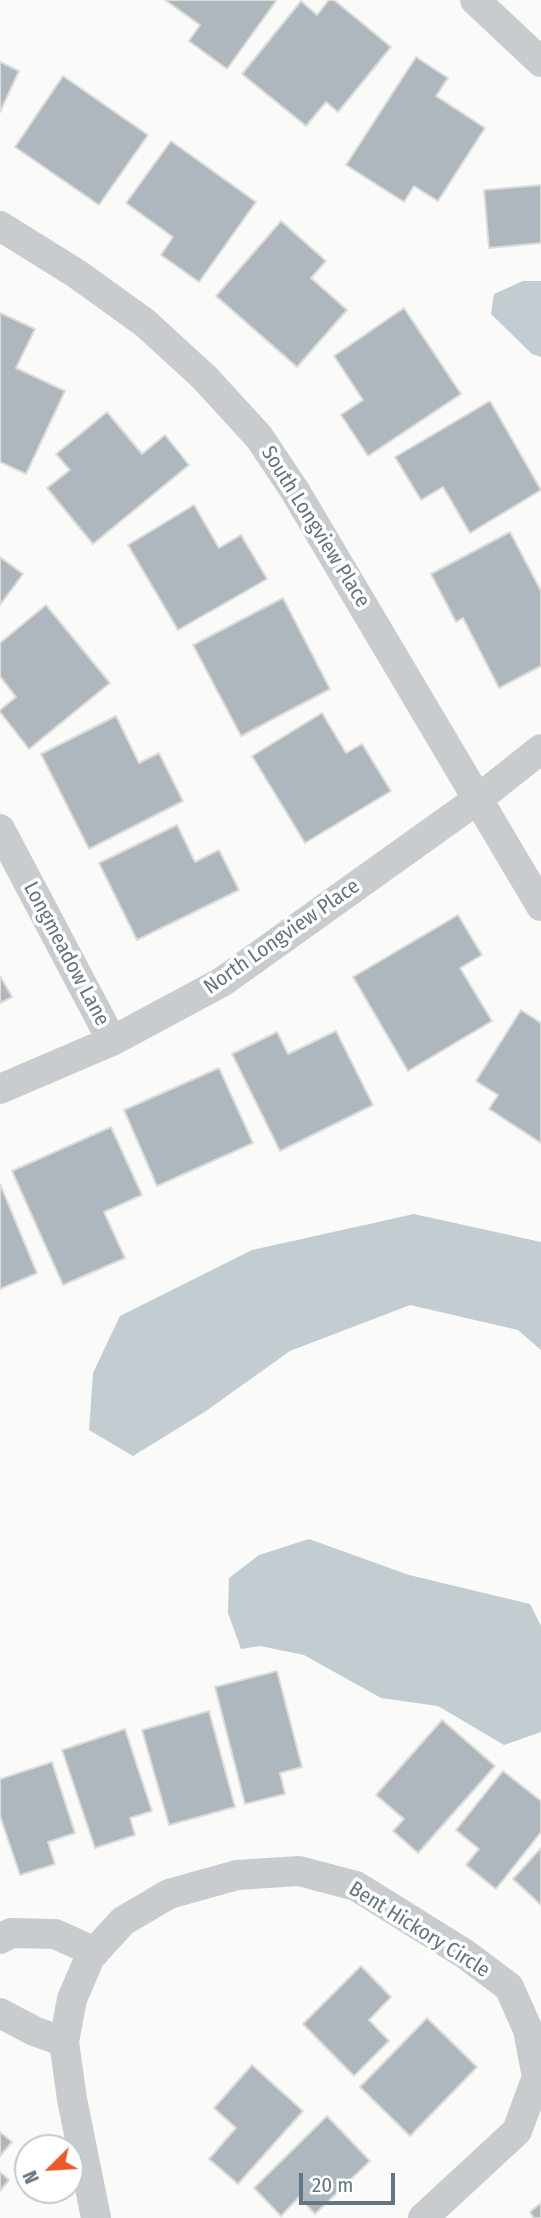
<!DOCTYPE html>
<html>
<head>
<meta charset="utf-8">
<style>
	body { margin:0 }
	#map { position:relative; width:541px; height:2218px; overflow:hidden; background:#fafaf8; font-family:"Fira Sans Condensed",sans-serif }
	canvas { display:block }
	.north { position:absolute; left:14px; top:2134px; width:70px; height:70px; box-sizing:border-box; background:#fff; border:2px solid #c1c8ce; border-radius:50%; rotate:246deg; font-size:19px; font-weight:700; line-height:28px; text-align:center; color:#647584 }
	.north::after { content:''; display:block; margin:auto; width:24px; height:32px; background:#e95929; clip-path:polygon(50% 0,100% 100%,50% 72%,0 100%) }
	.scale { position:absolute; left:299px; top:2173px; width:96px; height:32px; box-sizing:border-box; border:4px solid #647584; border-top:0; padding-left:9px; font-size:21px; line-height:24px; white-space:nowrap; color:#647584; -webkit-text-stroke:5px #fff; paint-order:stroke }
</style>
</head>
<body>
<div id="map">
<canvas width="541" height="2218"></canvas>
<div class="north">N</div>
<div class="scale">20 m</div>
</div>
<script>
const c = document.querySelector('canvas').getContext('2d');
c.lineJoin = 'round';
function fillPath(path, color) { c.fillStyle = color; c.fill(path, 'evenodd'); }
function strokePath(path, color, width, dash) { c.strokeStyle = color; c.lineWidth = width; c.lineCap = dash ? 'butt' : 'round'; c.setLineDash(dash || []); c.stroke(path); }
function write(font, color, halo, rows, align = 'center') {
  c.font = font + ' "Fira Sans Condensed",sans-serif'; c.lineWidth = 7; c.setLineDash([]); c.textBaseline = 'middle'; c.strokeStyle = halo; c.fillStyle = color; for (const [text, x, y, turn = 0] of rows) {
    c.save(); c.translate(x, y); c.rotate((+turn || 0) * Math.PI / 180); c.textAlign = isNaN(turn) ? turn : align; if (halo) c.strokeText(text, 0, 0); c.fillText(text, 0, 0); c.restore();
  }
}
fillPath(new Path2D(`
	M523,281H541V357L532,354L491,314L494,294Z
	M414,1214L541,1242V1350L518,1330L410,1305L290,1351L206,1411L133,1456L89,1430L93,1373L120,1316L252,1250Z
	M309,1539L409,1575L530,1604L541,1626V1732L504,1745L438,1706L381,1698L304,1655L260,1646L241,1649L228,1613L229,1578L259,1555Z`), '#c2ccd1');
const building = new Path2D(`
	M165,0H275L276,1L227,69L189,41L200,25Z
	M329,0H334L391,47L338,112L326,102L306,126L242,74L301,1L317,15Z
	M416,57L448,78L436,96L485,128L438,201L414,186L404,202L346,165Z
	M0,62L19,71L0,112Z
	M63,76L148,135L99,205L15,147Z
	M171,141L256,202L199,282L161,255L173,237L126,203Z
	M541,185V243L489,248L484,190Z
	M281,221L326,261L311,278L347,310L297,367L216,296Z
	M404,308L461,394L368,456L341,415L363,400L334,356Z
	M0,313L35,329L16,368L65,391L26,474L0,462Z
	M490,401L541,490L470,533L443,487L421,500L395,457Z
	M107,412L142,454L165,435L189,465L93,544L47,488L70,470L56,454Z
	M194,505L219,548L241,535L267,579L178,630L128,545Z
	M510,532L541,591V666L499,688L463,618L456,622L431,574Z
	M0,557L23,574L0,605Z
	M283,598L330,689L241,736L193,645Z
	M46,605L110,683L29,749L0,712V710L16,697L0,676V643Z
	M322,713L346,753L362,744L391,791L305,843L252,756Z
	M116,716L139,763L159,753L183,801L89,849L41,754Z
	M177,825L195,862L219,850L239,890L137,940L99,863Z
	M458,915L482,955L460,968L492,1021L408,1071L353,977Z
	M0,976L12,997L0,1003Z
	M521,1010L541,1023V1143L489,1109L498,1095L476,1081Z
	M336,1031L373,1105L280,1151L232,1054L277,1032L288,1054Z
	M219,1068L253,1143L157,1186L124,1110Z
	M111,1127L142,1195L104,1212L125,1258L63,1285L12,1171Z
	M0,1184L37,1273L0,1289Z
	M277,1671L302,1767L280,1773L285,1794L245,1804L215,1687Z
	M209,1711L235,1807L169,1825L142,1730Z
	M442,1720L495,1766L418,1853L393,1831L404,1819L376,1795Z
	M125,1729L152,1811L130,1818L135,1835L95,1848L62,1750Z
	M52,1762L75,1833L48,1842L55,1864L20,1875L0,1816V1779Z
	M503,1771L541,1801V1832L496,1889L466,1865L479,1849L456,1830Z
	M541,1848V1905L513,1879Z
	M361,1966L391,1997L369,2020L389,2041L354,2076L303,2024Z
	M427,2018L477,2067L410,2136L360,2087Z
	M252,2065L303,2111L238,2184L209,2159L236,2128L214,2108Z
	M327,2116L370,2161L315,2214L299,2197L281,2216L254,2188Z
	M0,2132L12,2142L0,2156Z
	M0,2172L9,2180L0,2191Z
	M541,2203V2218H534L530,2212Z`);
fillPath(building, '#aeb7bd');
strokePath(building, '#dcdcda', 2);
strokePath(new Path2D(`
	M475,0L541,62
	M0,226L77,274L145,323L205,378L259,437L295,491L541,906
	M0,829L112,1041
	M0,1089L112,1041L222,982L478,799L541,749
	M0,1939L11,1933L55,1934L95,1952
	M0,2013L34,2031L64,2042
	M96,2218L72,2099L64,2042L72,1999L90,1957L123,1921L169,1894L237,1875L299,1871L356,1886L465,1954L509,1987L528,2030L537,2077L517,2131L423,2218`), '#c8cccf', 30);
write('21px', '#647584', '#fff', [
	["South Longview Place",315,527,58],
	["North Longview Place",282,937,-35],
	["Longmeadow Lane",66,954,62],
	["Bent Hickory Circle",419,1930,32]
]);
</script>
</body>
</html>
